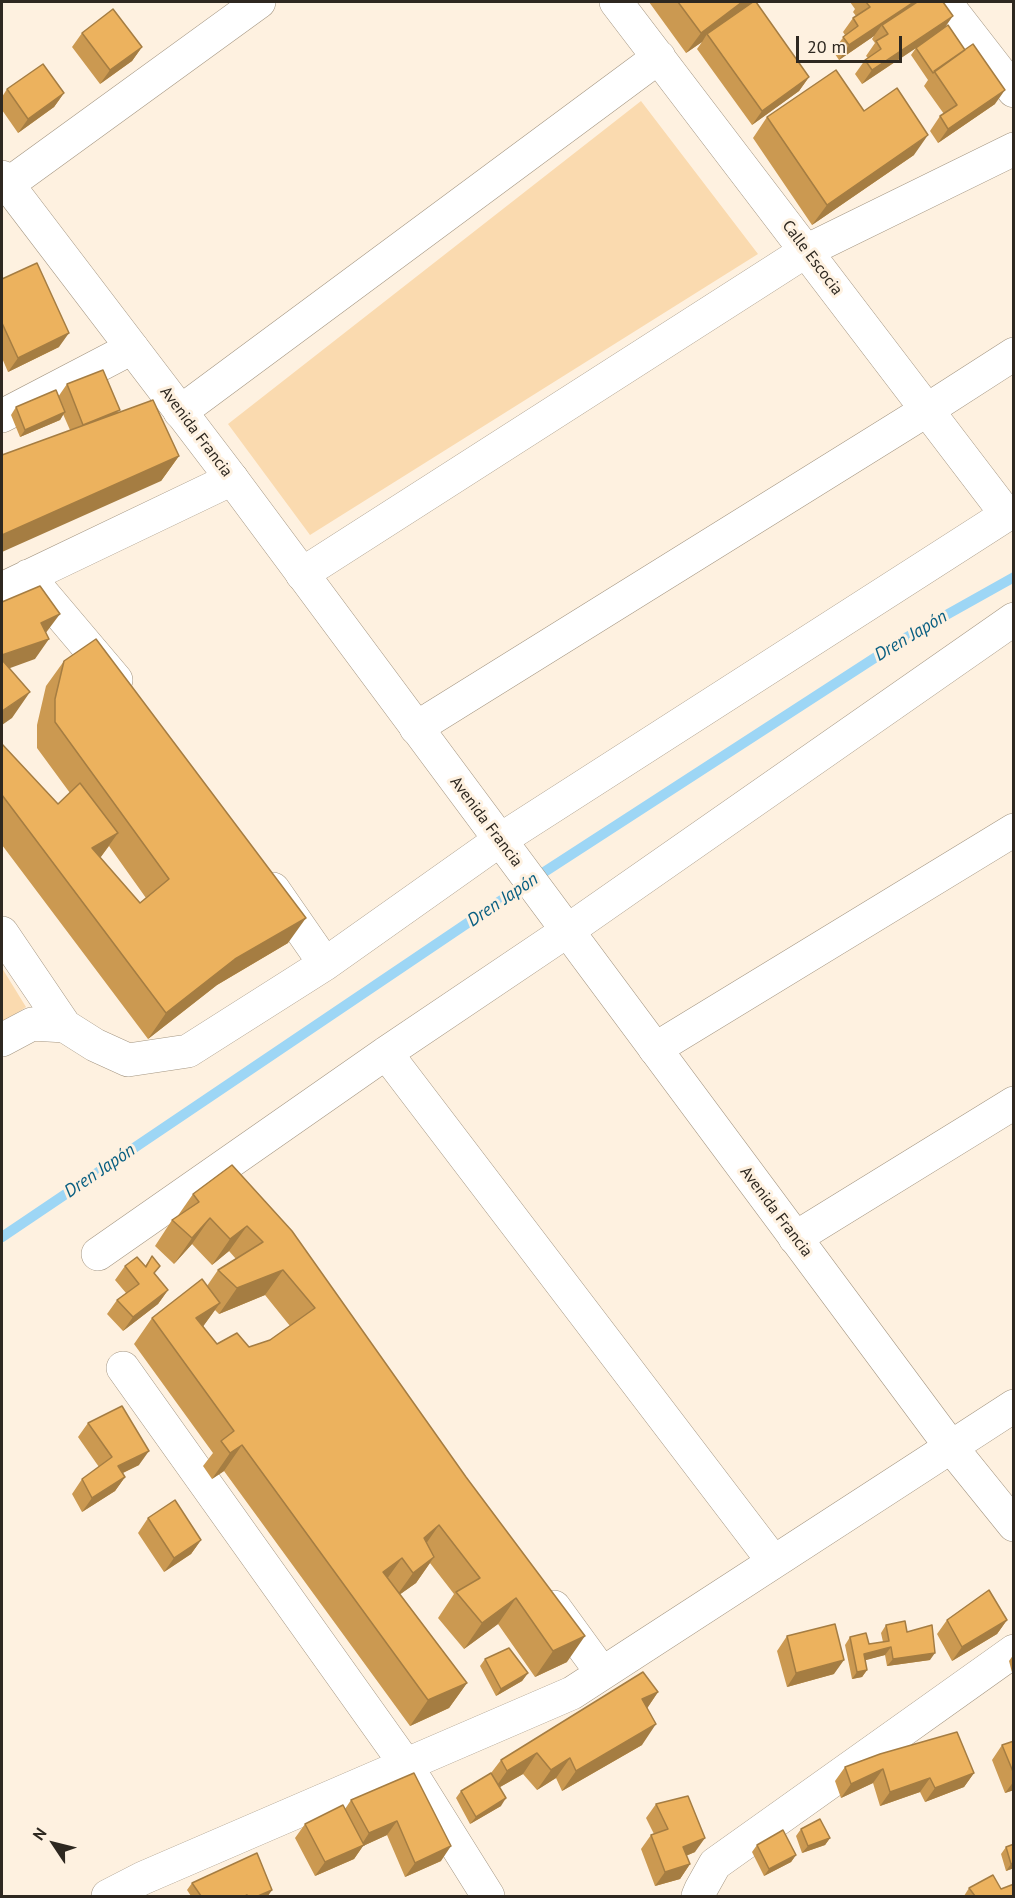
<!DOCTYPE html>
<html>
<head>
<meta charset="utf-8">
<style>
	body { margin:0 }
	#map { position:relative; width:1015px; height:1898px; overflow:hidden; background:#fef1e0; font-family:"PT Sans",sans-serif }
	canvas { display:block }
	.frame { position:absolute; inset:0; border:3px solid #2e2820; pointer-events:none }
	.north { position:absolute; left:24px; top:1814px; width:60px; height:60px; -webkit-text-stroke:4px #fef1e0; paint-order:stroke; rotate:305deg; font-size:16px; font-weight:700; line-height:24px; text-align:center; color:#2e2820 }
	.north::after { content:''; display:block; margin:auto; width:21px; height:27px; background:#2e2820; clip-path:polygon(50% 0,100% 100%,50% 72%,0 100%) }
	.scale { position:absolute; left:796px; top:36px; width:106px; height:27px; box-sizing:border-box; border:3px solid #2e2820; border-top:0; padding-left:8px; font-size:18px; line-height:21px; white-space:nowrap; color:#2e2820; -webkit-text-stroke:4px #fef1e0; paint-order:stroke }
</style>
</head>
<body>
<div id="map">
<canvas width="1015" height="1898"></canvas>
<div class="frame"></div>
<div class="north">N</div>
<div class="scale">20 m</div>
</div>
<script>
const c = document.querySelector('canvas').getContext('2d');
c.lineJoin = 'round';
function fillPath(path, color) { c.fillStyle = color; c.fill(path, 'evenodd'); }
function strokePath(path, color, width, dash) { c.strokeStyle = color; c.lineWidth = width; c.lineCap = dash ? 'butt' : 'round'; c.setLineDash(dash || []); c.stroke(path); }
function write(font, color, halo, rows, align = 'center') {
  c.font = font + ' "PT Sans",sans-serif'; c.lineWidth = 6; c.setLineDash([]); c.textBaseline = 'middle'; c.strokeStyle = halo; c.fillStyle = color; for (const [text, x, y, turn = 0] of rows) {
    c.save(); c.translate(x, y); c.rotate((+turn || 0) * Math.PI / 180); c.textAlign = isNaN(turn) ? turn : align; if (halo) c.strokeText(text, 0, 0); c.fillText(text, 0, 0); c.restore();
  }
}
fillPath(new Path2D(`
	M641,101L758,254L310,535L228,424Z
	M2,968L26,1007L2,1023Z`), '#fadaaf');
strokePath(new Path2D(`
	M2,1237L518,889L907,637L1014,577`), '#9dd6f5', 10);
const street = new Path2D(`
	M616,2L1007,515
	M945,2L1014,91
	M7,185L259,2
	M180,412L659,57
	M2,416L132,348
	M302,574L806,251L1014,149
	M28,576L116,680
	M2,589L232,479
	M416,728L927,410L1014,354
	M273,889L325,964
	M2,933L65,1026
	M2,1040L32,1024L65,1026L95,1045L128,1060L188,1051L325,964L500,840L1014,510
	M655,1049L1014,830
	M386,1053L773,1561
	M795,1238L1014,1103
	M98,1254L386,1053L567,931L1014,619
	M123,1368L406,1765L488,1896
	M554,1607L602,1673
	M108,1896L143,1878L572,1693L1014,1406
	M698,1896L701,1889L715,1864L1014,1651`);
const secondary = new Path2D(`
	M2,177L232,479L951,1447L1014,1525`);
strokePath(street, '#a49682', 34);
strokePath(secondary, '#a49682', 34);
strokePath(street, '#fff', 33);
strokePath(secondary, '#fff', 33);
fillPath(new Path2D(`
	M649,2H756L809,77L799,91L752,125L697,49L702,42L686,53Z
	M850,2H943L945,27L995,104L938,143L930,131L940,116L944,114L924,86L928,80L911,55L916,48L862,84L855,74L865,60L868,58L866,56L875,43L872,39L874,36L839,60L833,51L845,35L843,32L853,18L856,16L853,12L855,9Z
	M82,33L142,47L132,61L100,84L72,47Z
	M7,89L64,93L54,107L18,133L2,110V97Z
	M864,111L914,155L812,225L753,138L767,117Z
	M2,279L59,347L8,372L2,358Z
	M67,384L118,412L179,456L161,481L70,430L63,414L60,420L20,437L11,415L16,407L58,397Z
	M64,661L288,943L217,985L148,1039L2,845V744L58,804L70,793L37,748V725L46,686ZM109,846L146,898L140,903L100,858Z
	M232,1165L567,1662L535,1677L498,1624L464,1649L438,1618L454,1594L430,1563L416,1583L400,1594L467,1683L449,1708L410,1726L224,1471L212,1479L203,1466L213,1453L134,1344L152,1318L207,1286L218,1270L236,1259L229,1251L212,1265L192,1244L174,1264L155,1246L172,1220L177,1217L193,1194ZM265,1295L290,1326L270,1340L249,1347L217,1344L203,1326L215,1310L219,1314Z
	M152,1256L155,1274L168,1290L158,1304L123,1331L107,1314L117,1300L126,1293L115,1280L125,1266H145Z
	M88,1423L139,1465L123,1473L125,1477L115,1491L82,1512L72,1494L82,1479L99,1467L78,1437Z
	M148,1518L201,1540L191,1554L164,1572L138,1533Z
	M947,1620H1007L997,1634L952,1661L937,1634Z
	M886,1625L907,1632L930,1660L887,1666L885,1655L865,1660L867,1670L862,1677L852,1679L845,1645L850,1637L869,1644L883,1642L881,1633Z
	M787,1636L834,1674L787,1687L777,1651Z
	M1014,1654V1680L1009,1661Z
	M485,1659L528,1673L522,1681L496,1696L480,1666Z
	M658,1692L647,1708L642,1745L562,1791L556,1778L537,1790L523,1774L500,1787L501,1806L470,1824L456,1798L461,1791L491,1773L501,1760Z
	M1014,1741V1790L1005,1793L992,1760L1002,1745Z
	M845,1767L974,1773L964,1787L925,1802L920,1792L880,1806L873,1783L841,1798L835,1781Z
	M414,1773L441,1861L405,1877L387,1835L363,1846L354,1859L315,1876L295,1838L305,1824L345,1809L351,1800Z
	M656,1804L695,1852L686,1856L690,1864L680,1879L655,1886L641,1849L651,1835L654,1834L646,1818Z
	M801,1829L830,1838L825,1845L802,1853L796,1836Z
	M1014,1844V1868L1006,1871L1001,1854L1006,1847Z
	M757,1845L796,1855L791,1862L764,1876L752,1852Z
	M192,1883L268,1896H191L187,1890Z
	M969,1888L1001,1889L1014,1896H964Z`), '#cb9951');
fillPath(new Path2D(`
	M742,2H755L707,34L702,42L686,53L701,33Z
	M914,2H925L882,25L874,36L839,60L849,45Z
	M953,16L943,30L862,84L872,70Z
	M142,47L132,61L100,84L110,70Z
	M809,77L799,91L752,125L762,111Z
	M1005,90L995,104L938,143L948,129Z
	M64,93L54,107L18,133L28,119Z
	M928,135L914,155L812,225L827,205Z
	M69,333L59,347L8,372L18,358Z
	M65,412L60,420L20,437L25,430Z
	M179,456L161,481L2,552V535Z
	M60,614L45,634L41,623Z
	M49,639L35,659L2,671V655Z
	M30,692L12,718L2,725V711Z
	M118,833L100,858L92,848Z
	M306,918L288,943L217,985L148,1039L166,1013L235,959Z
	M210,1218L192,1244L174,1264L192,1238Z
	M247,1226L229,1251L212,1265L230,1239Z
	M283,1270L265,1295L219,1314L237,1288Z
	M168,1290L158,1304L123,1331L133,1317Z
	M220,1303L202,1328L196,1318Z
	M242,1445L224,1471L212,1479L230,1453Z
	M149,1451L139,1465L108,1480L118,1466Z
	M125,1477L115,1491L82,1512L92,1498Z
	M439,1525L421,1551L424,1538Z
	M201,1540L191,1554L164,1572L174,1558Z
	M434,1557L416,1583L395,1598L413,1573Z
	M402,1558L384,1583L383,1572Z
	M516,1598L498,1624L464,1649L482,1623Z
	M1007,1620L997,1634L952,1661L962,1647Z
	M585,1636L567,1662L535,1677L553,1651Z
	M891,1647L885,1655L859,1662L864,1654Z
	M935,1653L930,1660L887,1666L893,1659Z
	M844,1660L834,1674L787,1687L796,1673Z
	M867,1670L862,1677L852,1679L857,1672Z
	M528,1673L522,1681L496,1696L501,1689Z
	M467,1683L449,1708L410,1726L428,1700Z
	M658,1692L644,1713L642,1699Z
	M656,1724L642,1745L562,1791L576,1771Z
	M537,1753L523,1774L493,1791L507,1771Z
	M570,1758L556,1778L537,1790L551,1770Z
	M883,1769L873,1783L841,1798L851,1784Z
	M974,1773L964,1787L925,1802L935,1788Z
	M930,1778L920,1792L880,1806L890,1792Z
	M1014,1781V1790L1005,1793Z
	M506,1798L501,1806L470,1824L476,1817Z
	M397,1821L387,1835L363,1846L354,1859L315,1876L325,1862L360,1847L369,1833Z
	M705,1838L695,1852L673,1861L683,1847Z
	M830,1838L825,1845L802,1853L808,1846Z
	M451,1846L441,1861L405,1877L415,1863Z
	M796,1855L791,1862L764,1876L769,1869Z
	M1014,1863V1868L1006,1871L1011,1864Z
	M690,1864L680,1879L655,1886L665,1872Z
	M272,1890L268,1896H258Z`), '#a57d42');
const building = new Path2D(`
	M678,2H742L701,33Z
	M753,2H756L809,77L762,111L707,34Z
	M866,2H914L849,45L843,37L858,26L853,18L870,7Z
	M917,2H943L953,16L872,70L865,60L881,49L876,41L888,34L882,25Z
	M113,9L142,47L110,70L82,33Z
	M948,25L965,50L933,73L916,48Z
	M973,44L1005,90L948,129L940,116L957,105L934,71Z
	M43,64L64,93L28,119L7,89Z
	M836,70L864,111L897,88L928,135L827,205L767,117Z
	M37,263L69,333L18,358L2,323V279Z
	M103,370L120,410L83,425L67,384Z
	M56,390L65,412L25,430L16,407Z
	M153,400L179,456L2,535V455Z
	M40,586L60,614L41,623L49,639L2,655V602Z
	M96,639L306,918L235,959L166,1013L2,795V744L58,804L80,783L118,833L92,848L140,903L169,879L55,722V699L64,661Z
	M3,661L30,692L2,711V663Z
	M232,1165L292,1231L466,1477L585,1636L553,1651L516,1598L482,1623L456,1592L480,1578L439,1525L424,1538L434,1557L413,1573L402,1558L383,1572L467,1683L428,1700L242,1445L230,1453L221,1441L234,1431L152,1318L202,1279L220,1303L196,1318L217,1344L237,1333L249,1347L270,1340L315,1308L283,1270L237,1288L218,1270L263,1242L247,1226L230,1239L210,1218L192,1238L172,1220L199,1202L193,1194Z
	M152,1256L160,1266L154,1273L168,1290L133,1317L117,1300L139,1284L125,1266L137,1257L146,1267Z
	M122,1406L149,1451L118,1466L125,1477L92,1498L82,1479L112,1457L88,1423Z
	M175,1500L201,1540L174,1558L148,1518Z
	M989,1590L1007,1620L962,1647L947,1620Z
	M905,1621L907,1632L932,1625L935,1653L893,1659L891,1647L864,1654L867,1670L857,1672L850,1637L866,1633L869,1644L889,1641L886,1625Z
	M835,1624L844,1660L796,1673L787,1636Z
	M509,1648L528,1673L501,1689L485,1659Z
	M643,1672L658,1692L642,1699L656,1724L576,1771L570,1758L551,1770L537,1753L507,1771L501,1760Z
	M957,1732L974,1773L935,1788L930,1778L890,1792L883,1769L851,1784L845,1767L880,1754Z
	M1014,1741V1774L1002,1745Z
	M414,1773L451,1846L415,1863L397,1821L369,1833L351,1800Z
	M491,1773L506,1798L476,1817L461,1791Z
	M688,1796L705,1838L683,1847L690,1864L665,1872L651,1835L668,1829L656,1804Z
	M343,1805L364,1845L325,1862L305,1824Z
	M820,1819L830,1838L808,1846L801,1829Z
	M783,1830L796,1855L769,1869L757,1845Z
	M1014,1844V1863L1011,1864L1006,1847Z
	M257,1853L272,1890L258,1896H248L247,1895L245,1896H201L192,1883Z
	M993,1875L1001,1889L1014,1884V1896H975L969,1888Z`);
fillPath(building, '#ecb25e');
strokePath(building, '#a57d42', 1.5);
write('16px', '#2e2820', '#fef1e0', [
	["Calle Escocia",812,258,53],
	["Avenida Francia",196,432,53],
	["Avenida Francia",486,822,53],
	["Avenida Francia",776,1212,53]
]);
write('italic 18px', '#085e81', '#fef1e0', [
	["Dren Japón",911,636,-31],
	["Dren Japón",503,900,-34],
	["Dren Japón",100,1171,-34]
]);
</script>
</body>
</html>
